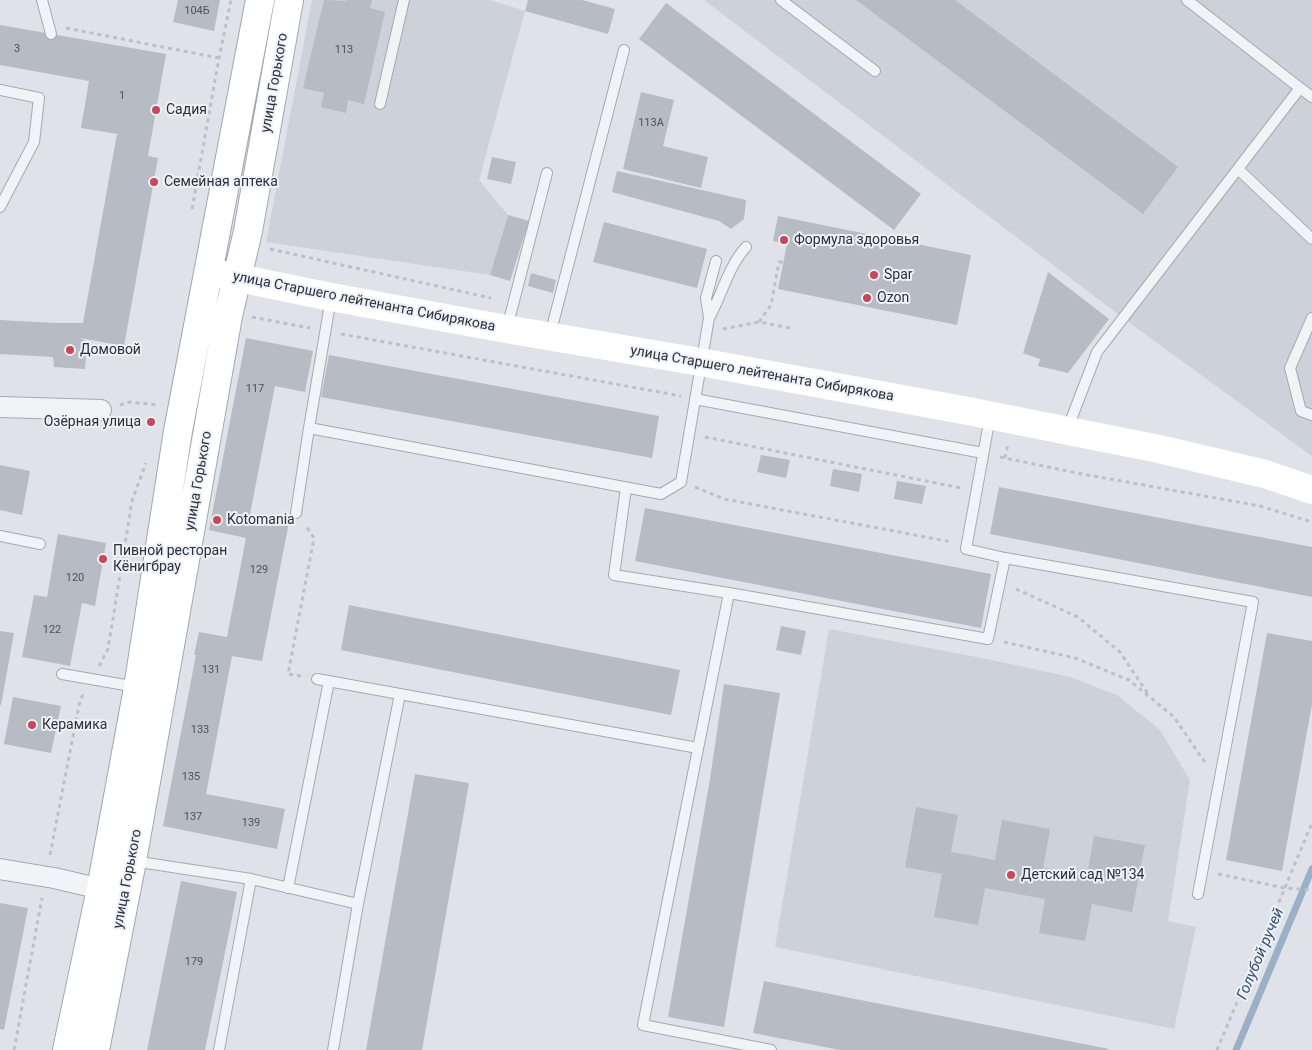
<!DOCTYPE html>
<html>
<head>
<meta charset="utf-8">
<style>
	body { margin:0 }
	canvas { display:block; background:#dfe2e8 }
</style>
</head>
<body>
<canvas width="1312" height="1050"></canvas>
<script>
const c = document.querySelector('canvas').getContext('2d');
c.lineJoin = 'round';
function fillPath(path, color) { c.fillStyle = color; c.fill(path, 'evenodd'); }
function strokePath(path, color, width, dash) { c.strokeStyle = color; c.lineWidth = width; c.lineCap = dash ? 'butt' : 'round'; c.setLineDash(dash || []); c.stroke(path); }
function write(font, color, halo, rows, align = 'center') {
  c.font = font + ' Roboto,sans-serif'; c.lineWidth = 4; c.setLineDash([]); c.textBaseline = 'middle'; c.strokeStyle = halo; c.fillStyle = color; for (const [text, x, y, turn = 0] of rows) {
    c.save(); c.translate(x, y); c.rotate((+turn || 0) * Math.PI / 180); c.textAlign = isNaN(turn) ? turn : align; if (halo) c.strokeText(text, 0, 0); c.fillText(text, 0, 0); c.restore();
  }
}
fillPath(new Path2D(`
	M312,0H490L525,11L479,180L508,215L490,275L266,242Z
	M704,0H1312V456L1123,318Z
	M829,629L987,659L1070,677L1117,695L1160,730L1190,780L1168,921L1196,927L1174,1029L775,947Z`), '#cdd1d9');
strokePath(new Path2D(`
	M1236,1050L1312,869`), '#9bb0c6', 7);
fillPath(new Path2D(`
	M178,0H220L214,31L173,22Z
	M324,0L346,1V0H372L370,8L385,12L364,104L348,100L346,113L321,107L324,93L303,88Z
	M528,0H582L615,9L608,34L525,11Z
	M856,0H955L1178,167L1143,214Z
	M666,3L921,194L894,230L639,39Z
	M0,25L166,54L148,156L158,158L124,346L80,338L87,342L85,369L54,367L53,357L0,354V320L55,323H83L117,134L81,128L89,81L0,65Z
	M641,92L674,100L663,146L708,157L701,188L623,169Z
	M492,157L516,162L511,184L487,179Z
	M617,171L746,200L744,219L731,229L719,221L612,192Z
	M508,215L529,221L510,281L490,275Z
	M778,216L971,255L957,325L778,289L787,244L773,241Z
	M604,222L707,249L697,288L593,262Z
	M1048,272L1109,319L1068,373L1038,366L1040,359L1023,353Z
	M531,273L556,280L553,293L528,286Z
	M246,338L313,351L305,392L275,386L250,514L289,522L262,661L232,656L206,794L285,809L277,849L163,826L196,655H194L199,632L227,637L246,538L209,530Z
	M329,355L659,416L652,458L321,397Z
	M761,455L790,460L786,478L757,472Z
	M0,465L30,471L22,515L0,510Z
	M833,469L862,474L859,492L830,486Z
	M897,481L926,486L922,504L894,499Z
	M999,487L1312,547V597L990,534Z
	M645,508L991,574L981,628L635,561Z
	M58,534L106,543L95,606L82,603L70,666L22,657L34,595L47,597Z
	M349,605L680,670L671,715L341,650Z
	M781,626L806,631L801,655L776,650Z
	M0,631L14,633L1,705H0Z
	M1267,633L1312,641V704L1282,871L1226,860Z
	M724,684L780,693L724,1027L668,1017L710,779Z
	M13,697L61,706L51,753L4,744Z
	M415,774L469,783L422,1050H366Z
	M916,807L958,815L951,852L995,860L1002,820L1050,829L1043,868L1087,876L1094,836L1145,845L1132,912L1092,904L1085,941L1039,933L1045,899L985,888L978,925L934,917L942,874L905,867Z
	M181,881L237,892L229,933L205,1050H147Z
	M0,903L28,908L4,1030L0,1029Z
	M764,981L1109,1049L1108,1050H840L753,1033Z`), '#b6bbc4');
const lane = new Path2D(`
	M42,0L51,34
	M781,0L875,71
	M1300,88L1312,97
	M0,90L39,98L34,142L0,207
	M380,104L404,0
	M1238,169L1312,239
	M709,318C722,295 728,267 746,247
	M1312,318L1290,368L1301,411L1312,415
	M507,328L547,173
	M550,335L624,50
	M695,399L983,453
	M990,417L966,549L1005,558
	M309,428L331,298
	M1067,430L1097,352L1300,88L1187,0
	M626,488L614,575L729,593L643,1025L771,1050
	M296,513L309,428L661,494L681,482L709,318L706,298L716,261
	M0,536L40,544
	M729,593L988,639L1005,558L1253,602L1198,894
	M62,674L137,687
	M317,679L698,748
	M133,861L251,879L358,904L333,1050
	M288,888L329,681
	M358,904L400,694
	M219,1050L251,879`);
const street = new Path2D(`
	M0,407L101,410
	M0,869L54,878L101,889`);
const primary = new Path2D(`
	M67,1050L101,889L138,688L178,431L260,0
	M95,1050L132,861L228,316L248,231L289,0`);
strokePath(lane, '#a5a9b2', 12);
strokePath(street, '#a5a9b2', 22);
strokePath(primary, '#9fa7b3', 30);
strokePath(new Path2D(`
	M66,28L219,58
	M192,209L219,58L231,0
	M270,249L491,298
	M252,317L310,328
	M759,322L771,305L779,262H784
	M723,329L759,322L790,328
	M341,334L681,396
	M120,405L129,402L159,405
	M705,437L961,488
	M1000,457L1077,473L1260,506L1312,522
	M1005,458L1008,444
	M695,487L724,499L952,542
	M1016,589L1078,617L1120,652L1148,694
	M1004,642L1075,658L1129,680L1174,717L1206,764
	M99,666L108,649L132,501L146,463
	M301,676L288,674L314,538L306,526
	M50,855L80,700L84,693
	M1218,874L1285,888L1312,890
	M14,1050L42,898
	M1217,1050L1312,823`), '#bdc0c6', 3, [4, 4]);
strokePath(lane, '#f1f3f6', 10);
strokePath(street, '#f1f3f6', 20);
strokePath(new Path2D(`
	M209,272L331,297L506,329L700,362L968,411L1159,449L1265,474L1312,490`), '#fff', 28);
strokePath(primary, '#fff', 28);
for (const [x, y, r, color] of [
	[156,110,5,"#c8485b"],
	[154,182,5,"#c8485b"],
	[784,240,5,"#c8485b"],
	[874,275,5,"#c8485b"],
	[867,298,5,"#c8485b"],
	[70,350,5,"#c8485b"],
	[151,422,5,"#c8485b"],
	[217,520,5,"#c8485b"],
	[103,559,5,"#c8485b"],
	[32,725,5,"#c8485b"],
	[1011,875,5,"#c8485b"]
]) { const dot = new Path2D(); dot.arc(x, y, r, 0, 2 * Math.PI); c.fillStyle = color; c.fill(dot); strokePath(dot, '#eef1f5', 2); }
write('11px', '#4c5360', null, [
	["104Б",197,11],
	["3",17,49],
	["113",344,50],
	["1",122,96],
	["113А",651,123],
	["117",255,389],
	["129",259,570],
	["120",75,578],
	["122",52,630],
	["131",211,670],
	["133",200,730],
	["135",191,777],
	["137",193,817],
	["139",251,823],
	["179",194,962]
]);
write('14px', '#29303e', '#eef1f5', [
	["улица Горького",275,83,-80],
	["улица Старшего лейтенанта Сибирякова",364,302,11],
	["улица Старшего лейтенанта Сибирякова",762,374,10],
	["улица Горького",199,481,-80],
	["улица Горького",128,879,-79]
]);
write('14px', '#29303e', '#eef1f5', [
	["Садия",166,110],
	["Семейная аптека",164,182],
	["Формула здоровья",794,240],
	["Spar",884,275],
	["Ozon",877,298],
	["Домовой",80,350],
	["Озёрная улица",141,422,"right"],
	["Kotomania",227,520],
	["Пивной ресторан",113,551],
	["Кёнигбрау",113,567],
	["Керамика",42,725],
	["Детский сад №134",1021,875]
], 'left');
write('italic 15px', '#344f70', '#eef1f5', [
	["Голубой ручей",1261,954,-67]
]);
</script>
</body>
</html>
